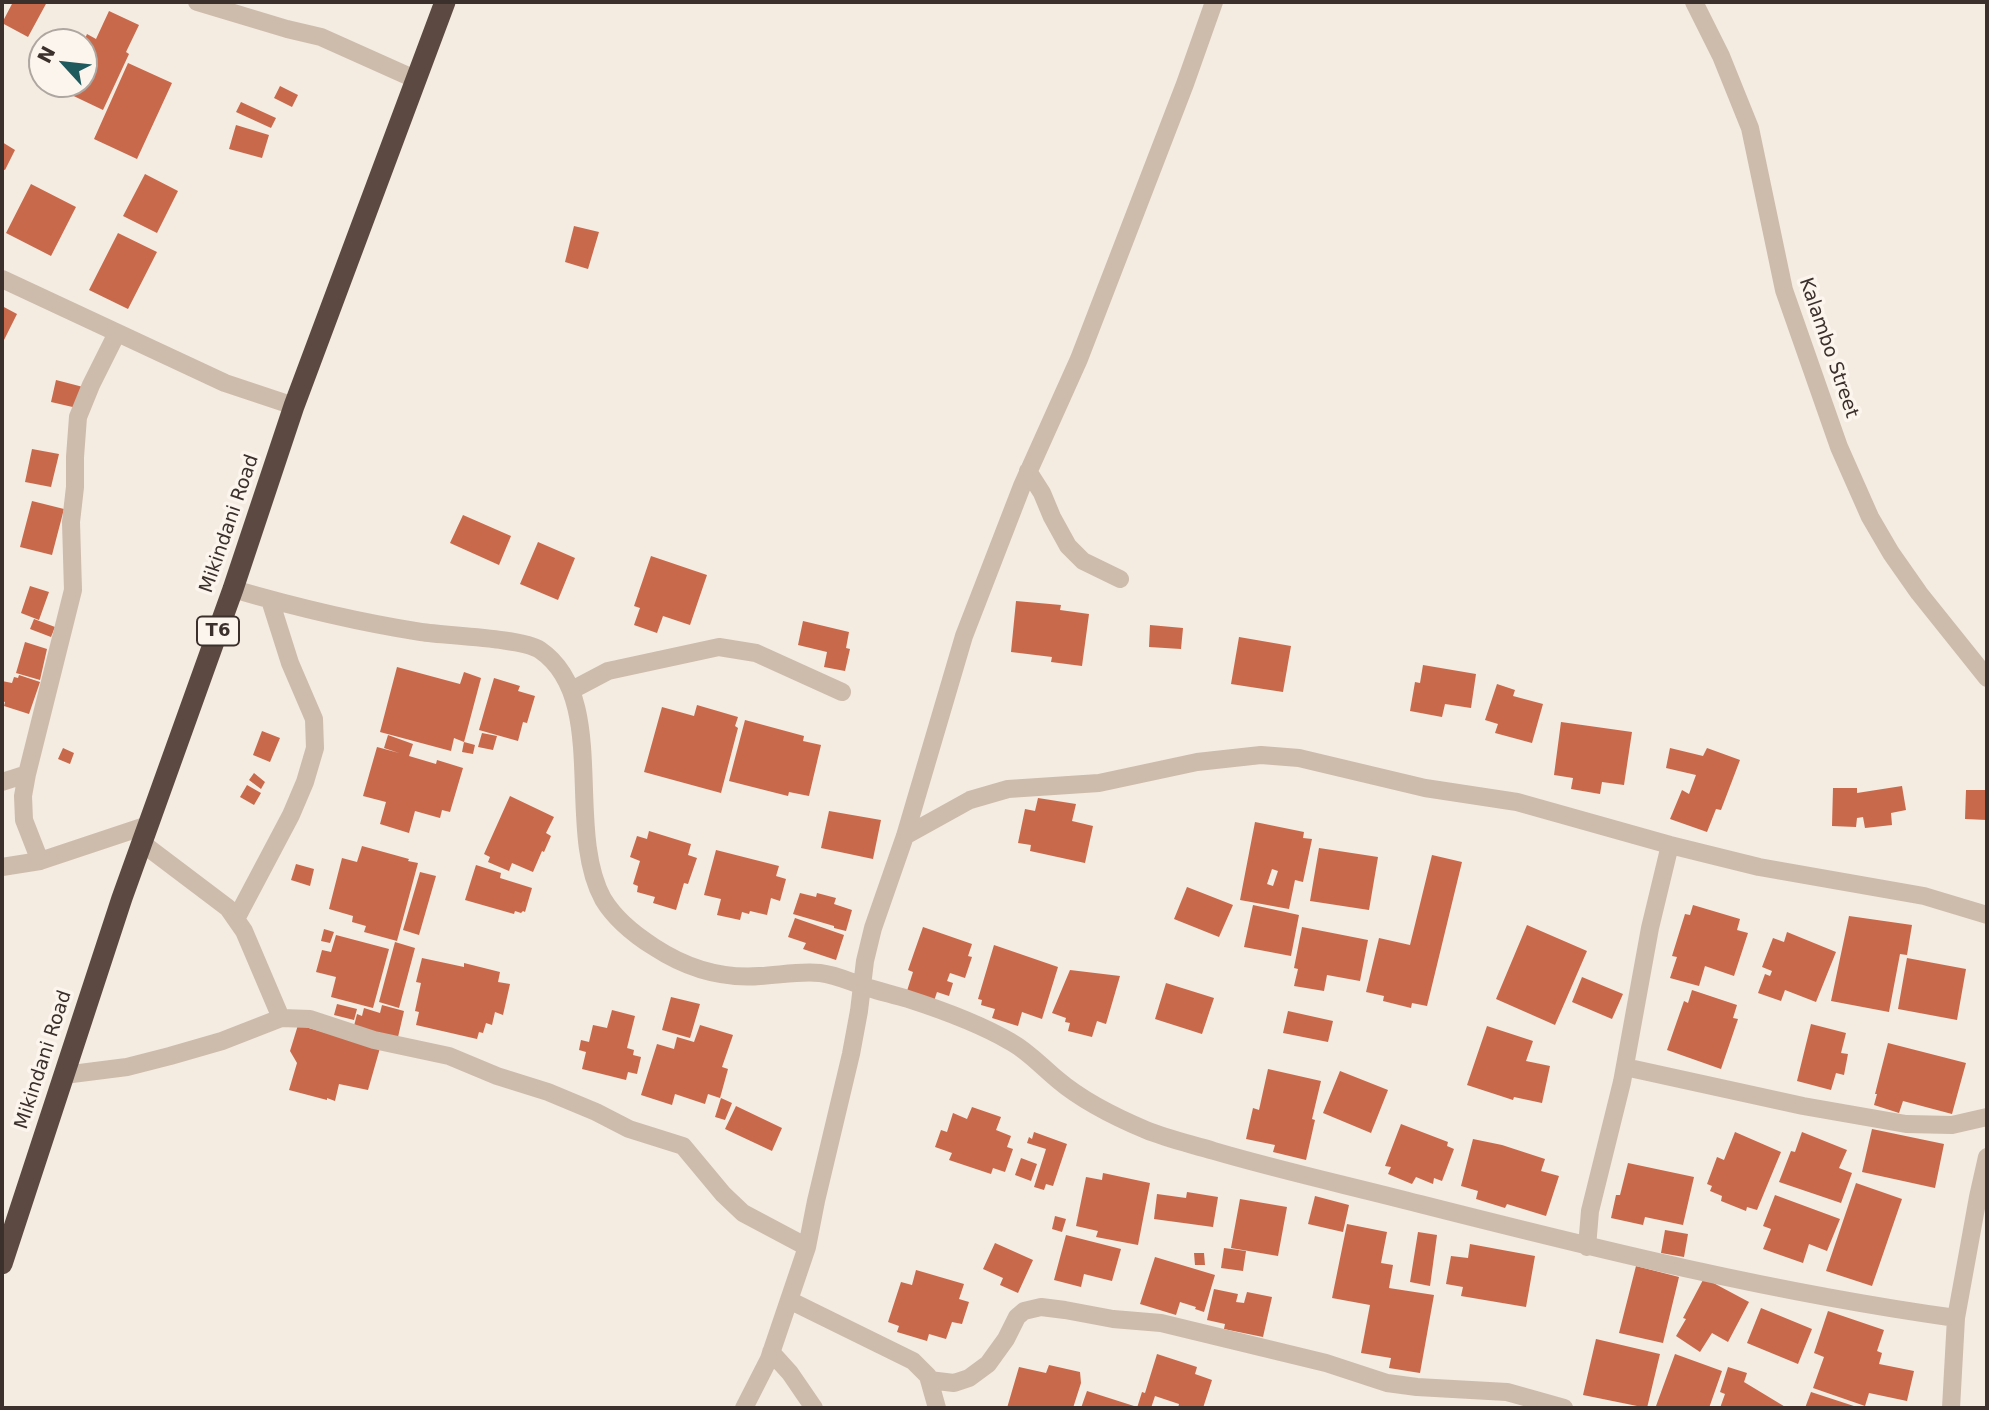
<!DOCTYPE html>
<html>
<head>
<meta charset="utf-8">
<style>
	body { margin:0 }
	#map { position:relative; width:1989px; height:1410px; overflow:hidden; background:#f4ebe1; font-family:"DejaVu Sans",sans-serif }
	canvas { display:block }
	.frame { position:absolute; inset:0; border:4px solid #3b302b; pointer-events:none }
	.north { position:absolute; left:28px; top:28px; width:70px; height:70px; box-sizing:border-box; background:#fbf5ee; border:2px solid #aea6a0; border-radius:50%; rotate:297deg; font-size:19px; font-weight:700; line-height:28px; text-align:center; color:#3b302b }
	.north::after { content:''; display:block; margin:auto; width:24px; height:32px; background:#1f5a5e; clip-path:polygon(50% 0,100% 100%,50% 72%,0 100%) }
</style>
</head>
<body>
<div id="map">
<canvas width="1989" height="1410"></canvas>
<div class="frame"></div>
<div class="north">N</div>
</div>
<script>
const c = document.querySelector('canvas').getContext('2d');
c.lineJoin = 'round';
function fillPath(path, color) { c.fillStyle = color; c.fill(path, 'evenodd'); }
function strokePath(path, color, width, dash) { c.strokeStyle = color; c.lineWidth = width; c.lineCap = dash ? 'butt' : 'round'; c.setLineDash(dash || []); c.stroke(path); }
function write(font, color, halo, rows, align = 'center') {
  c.font = font + ' "DejaVu Sans",sans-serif'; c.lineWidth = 7; c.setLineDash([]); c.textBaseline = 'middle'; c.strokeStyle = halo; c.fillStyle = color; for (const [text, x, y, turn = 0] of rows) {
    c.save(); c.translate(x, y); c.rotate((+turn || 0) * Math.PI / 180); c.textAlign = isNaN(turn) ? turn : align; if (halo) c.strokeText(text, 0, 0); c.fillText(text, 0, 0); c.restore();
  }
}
fillPath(new Path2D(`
	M13,2H47L28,37L2,23Z
	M109,11L139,25L126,52L129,54L103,110L61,90L64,84H84V41L87,34L96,39Z
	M128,63L172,83L137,159L94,139Z
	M280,86L298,95L292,107L274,98Z
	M241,102L276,118L271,128L236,112Z
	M236,125L269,135L262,158L229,149Z
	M2,142L15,150L5,170L2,169Z
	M145,174L178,191L157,233L123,216Z
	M31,184L76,207L51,256L6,233Z
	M574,226L599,232L588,269L565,262Z
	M118,233L157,252L128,309L89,290Z
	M2,306L17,314L2,344Z
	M56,380L83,387L77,408L51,402Z
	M32,449L59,454L51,487L25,482Z
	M32,501L64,509L52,555L20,547Z
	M463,515L511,536L499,565L450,543Z
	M538,542L575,558L558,600L520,584Z
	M651,556L707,575L690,625L663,616L657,633L634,625L640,608L634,606Z
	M30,586L49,592L39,620L21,613Z
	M1016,601L1061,605L1060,610L1089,614L1082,666L1051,662L1052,657L1011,652Z
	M34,619L55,627L51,637L30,629Z
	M803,621L849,632L846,648L850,649L845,671L824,667L827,652L798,645Z
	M1150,625L1183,628L1181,649L1149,647Z
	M1239,637L1291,646L1283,692L1231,684Z
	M25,642L47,649L40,680L16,673Z
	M1423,665L1476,674L1471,708L1445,704L1442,717L1410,711L1415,682L1420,683Z
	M397,667L460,684L464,672L481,678L464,742L454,738L451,751L380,732Z
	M19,675L40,682L29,714L4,706L5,702L2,701V681L12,683L14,677L18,678Z
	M494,678L520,686L518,691L535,696L527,723L523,722L518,741L479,730Z
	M1497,684L1515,690L1513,696L1543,704L1532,743L1495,733L1498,724L1485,720Z
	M697,705L738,717L735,726L738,728L721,793L644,772L662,707L694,716Z
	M745,720L804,736L803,741L821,745L809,796L789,792L788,796L729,781Z
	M1561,722L1632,732L1624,785L1602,782L1600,794L1571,789L1573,778L1554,775Z
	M262,731L280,738L270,762L253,755Z
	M482,733L497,736L493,750L478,747Z
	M388,735L413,744L409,756L436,764L437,760L463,768L450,812L442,810L440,818L415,811L409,833L380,824L386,802L363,796L377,747L399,753L384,748Z
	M464,742L475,745L473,754L462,752Z
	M63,748L74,753L70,764L58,759Z
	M1670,748L1703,756L1707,748L1740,760L1721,810L1716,809L1707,832L1670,819L1682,790L1689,794L1696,775L1666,768Z
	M254,773L265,782L261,789L249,780Z
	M247,785L261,793L254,805L240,797Z
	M1902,786L1906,810L1891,813L1892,825L1865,828L1863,817L1857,818L1856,827L1832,826L1833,788H1857V793Z
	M1966,790H1987V820L1965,819Z
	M510,796L554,817L546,833L551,836L544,852L542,851L533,872L512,863L509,871L488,862L490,857L484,854Z
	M1038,798L1076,804L1072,821L1093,826L1085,863L1030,851L1031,845L1018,843L1025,809L1035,811Z
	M829,811L881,820L873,859L821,848Z
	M1255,822L1304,832L1303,838L1312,839L1303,882L1295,880L1289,909L1240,900ZM1272,869L1278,871L1273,886L1267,884Z
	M649,831L691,844L688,855L697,858L688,884L684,883L676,910L653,903L655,897L637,892L638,886L633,884L640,861L630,857L637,836L647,839Z
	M362,846L409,859L408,861L418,863L397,941L364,932L366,926L352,922L353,916L329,909L342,858L357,862Z
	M1319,848L1378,857L1369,910L1310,901Z
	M716,850L779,866L776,876L786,879L780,901L771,898L767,915L750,911L749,914L742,912L740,920L717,915L721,899L704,895Z
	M1432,855L1462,862L1427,1006L1412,1003L1411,1008L1383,1001L1384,996L1366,992L1379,938L1410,945Z
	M296,864L314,869L310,886L291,880Z
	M476,865L501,873L500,878L532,888L525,912L523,911L521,913L515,911L514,914L465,900Z
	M420,872L436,876L419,935L403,930Z
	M1187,887L1233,905L1219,937L1174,919Z
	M800,893L816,897L817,893L836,898L834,904L852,910L846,931L834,928V926L793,914Z
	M1253,905L1299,915L1291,956L1244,947Z
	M1693,905L1740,919L1737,930L1748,933L1734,976L1705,966L1699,986L1670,978L1677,957L1672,956L1685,914L1690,915Z
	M1849,916L1912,925L1907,955L1900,954L1889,1012L1831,1001Z
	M795,918L844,935L836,960L803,949L806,943L788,937Z
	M1527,925L1587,951L1555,1025L1496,999Z
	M923,927L972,944L968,956L972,957L965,978L950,973L947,981L953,983L949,996L937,992L934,1001L907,991L913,972L908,970Z
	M1302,927L1368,940L1360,981L1327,975L1324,991L1294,986L1298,969L1294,968Z
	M324,929L334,932L330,943L321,941Z
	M1787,932L1836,952L1816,1002L1785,990L1781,1001L1758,993L1765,974L1770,976L1772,971L1762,967L1773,938L1784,942Z
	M336,935L389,949L373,1008L331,997L336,977L316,972L322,950L331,952Z
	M395,942L415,948L399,1008L379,1002Z
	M994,945L1058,967L1042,1019L1022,1012L1018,1026L992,1018L995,1009L981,1005L982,1000L978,999Z
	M422,958L464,967V963L500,972L498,982L510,984L503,1015L495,1012L492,1025L486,1023L483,1033L479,1032L477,1039L416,1025L419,1012L415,1011L421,983L416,982Z
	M1907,958L1966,969L1957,1020L1898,1009Z
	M1070,970L1120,976L1106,1024L1097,1021L1092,1037L1068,1031L1070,1023L1065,1022L1066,1018L1052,1013Z
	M1582,977L1623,994L1612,1019L1572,1002Z
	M1166,983L1214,998L1202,1034L1155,1019Z
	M1692,990L1737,1005L1733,1018L1738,1019L1721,1069L1667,1050L1684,1001L1688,1003Z
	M671,997L700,1004L690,1038L662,1030Z
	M337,1004L357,1009L354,1020L334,1015Z
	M382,1005L404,1011L398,1037L353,1030L357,1014L362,1016L364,1008L380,1013Z
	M612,1010L635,1016L627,1048L634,1050L633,1055L641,1057L637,1074L628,1072L626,1080L582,1069L586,1052L579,1050L581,1040L589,1042L593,1025L607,1028Z
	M1288,1011L1333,1021L1328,1042L1283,1033Z
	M1811,1024L1846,1033L1841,1053L1848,1054L1844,1075L1836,1073L1831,1090L1797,1081Z
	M298,1025L380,1048L368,1090L339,1084L335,1101L327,1098V1100L289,1090L297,1063L290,1051Z
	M700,1025L733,1035L722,1067L728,1069L720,1098L708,1094L705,1104L675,1094L672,1105L641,1095L657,1044L674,1049L677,1037L694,1042Z
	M1487,1026L1533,1041L1526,1061L1550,1066L1542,1103L1514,1097L1513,1100L1467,1085Z
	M1888,1043L1966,1063L1952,1114L1903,1101L1899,1113L1874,1105L1877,1094H1875Z
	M1268,1069L1321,1081L1312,1119L1315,1120L1306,1160L1273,1152L1275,1145L1246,1139L1253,1108L1259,1110Z
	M1340,1071L1388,1090L1371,1133L1323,1113Z
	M721,1098L732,1103L725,1120L715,1117Z
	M736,1106L782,1128L772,1151L725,1129Z
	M972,1107L1001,1117L996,1130L1011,1136L1007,1147L1013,1149L1005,1172L993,1168L991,1174L949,1160L952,1153L935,1147L941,1130L947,1132L953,1113L967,1119Z
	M1401,1124L1448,1142L1447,1146L1454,1149L1442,1181L1434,1178L1433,1184L1416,1177L1412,1184L1388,1174L1391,1167L1385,1166Z
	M1872,1129L1944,1144L1935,1188L1862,1172Z
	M1034,1132L1067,1144L1053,1186L1046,1184L1044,1190L1034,1187L1046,1149L1027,1143L1029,1137L1032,1139Z
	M1735,1132L1781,1152L1757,1210L1747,1207L1746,1211L1721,1201L1722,1196L1710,1191L1712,1186L1707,1184L1717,1157L1724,1160Z
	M1802,1132L1847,1150L1839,1168L1852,1173L1841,1203L1779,1182L1791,1151L1795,1152Z
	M1473,1139L1502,1145L1545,1159L1541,1171L1559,1176L1546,1216L1507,1204L1505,1208L1476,1199L1478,1191L1461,1186Z
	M1021,1158L1037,1164L1031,1181L1015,1175Z
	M1628,1163L1694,1177L1683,1225L1645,1217L1643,1225L1611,1218L1616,1195H1620Z
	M1103,1173L1150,1183L1138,1245L1096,1237L1098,1231L1076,1226L1086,1177L1102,1180Z
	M1856,1183L1902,1199L1872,1286L1826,1271Z
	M1187,1192L1218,1197L1213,1227L1154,1219L1157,1194L1186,1198Z
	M1775,1195L1840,1219L1827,1251L1809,1244L1803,1263L1763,1249L1771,1229L1763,1226Z
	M1315,1196L1349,1205L1343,1232L1308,1224Z
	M1240,1199L1287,1207L1278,1256L1231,1248Z
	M1055,1216L1066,1219L1062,1232L1052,1229Z
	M1347,1224L1387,1232L1381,1263L1393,1265L1389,1288L1434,1295L1420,1373L1389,1368L1391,1358L1361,1353L1370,1305L1332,1298Z
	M1665,1230L1688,1234L1684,1257L1661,1253Z
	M1418,1232L1437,1235L1430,1286L1410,1282Z
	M1066,1235L1121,1249L1112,1281L1084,1274L1081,1287L1054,1280Z
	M995,1243L1033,1260L1018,1293L1000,1285L1003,1278L983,1269Z
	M1470,1244L1535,1256L1526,1307L1461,1296L1463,1287L1446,1284L1451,1256L1468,1258Z
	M1224,1248L1246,1251L1243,1271L1221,1268Z
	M1194,1253H1204L1205,1265H1195Z
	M1155,1257L1215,1275L1204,1312L1195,1309L1196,1307L1180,1302L1176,1315L1140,1304Z
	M1636,1266L1679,1277L1663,1343L1619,1333Z
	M916,1270L964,1284L959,1299L969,1302L962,1324L952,1322L946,1339L929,1334L927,1341L897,1332L899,1326L888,1322L901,1282L912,1285Z
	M1704,1278L1749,1302L1728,1342L1712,1333L1700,1352L1676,1336L1686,1319L1683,1318Z
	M1214,1289L1238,1294L1236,1302L1244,1303L1247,1292L1272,1297L1263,1337L1224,1329L1225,1324L1207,1320Z
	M1761,1308L1812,1329L1798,1364L1747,1343Z
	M1828,1311L1884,1330L1877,1351L1882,1353L1879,1364L1914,1371L1907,1401L1869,1393L1865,1406L1813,1388L1824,1357L1814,1353Z
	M1596,1339L1660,1354L1647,1408L1583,1395Z
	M1157,1354L1197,1367L1195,1374L1212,1380L1203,1408H1178L1179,1404L1155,1396L1151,1408H1137L1142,1392L1145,1393Z
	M1675,1354L1722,1371L1709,1408H1662L1656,1406Z
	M1049,1365L1080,1372L1081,1383L1073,1408H1007L1019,1367L1046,1373Z
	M1728,1367L1747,1373L1744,1382L1787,1408H1720L1725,1394L1720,1392Z
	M1087,1391L1134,1406L1133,1408H1081Z
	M1811,1392L1860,1408H1805Z`), '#c8694b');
strokePath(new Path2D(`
	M197,2L287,29L321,37L417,80
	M1694,2L1721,56L1750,128L1784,290L1839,447L1870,517L1891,553L1919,593L1987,678
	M2,279L225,383L294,406
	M1028,471L1042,493L1052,517L1068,546L1083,561L1120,579
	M233,589C295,607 357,622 421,632C447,636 522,638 540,650C610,698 564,828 603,899C615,919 635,935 654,947C686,968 721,979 760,976C780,975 800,971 820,973C838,975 852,983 869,988C882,992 895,995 908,999C939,1009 982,1025 1011,1042C1029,1052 1042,1067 1058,1080C1084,1102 1115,1117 1146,1130C1168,1139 1191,1144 1214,1151C1282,1171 1351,1186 1420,1204C1597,1249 1775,1293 1956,1318
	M572,690L608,671L719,647L756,653L842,692
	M2,782L27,774
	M905,836L970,800L1008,789L1099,783L1197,762L1261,755L1299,758L1425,788L1517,802L1670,845L1759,867L1924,896L1987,915
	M142,843L228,908L244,931L281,1018
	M40,861L24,820L23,796L27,774L73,590L71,522L75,487V457L78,417L91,385L117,333
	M2,867L40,861L148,825
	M236,919L291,815L305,782L315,748L314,719L290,663L270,600
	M1625,1067L1803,1106L1906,1124L1952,1125L1987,1117
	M64,1075L127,1067L170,1056L222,1041L281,1018L310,1019L374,1040L449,1056L497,1076L548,1092L596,1112L629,1129L683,1146L723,1194L743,1213L807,1247
	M1587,1247L1590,1211L1622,1082L1650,928L1670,845
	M789,1300L913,1361L928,1376L937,1408
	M771,1352L790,1373L814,1408
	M929,1380L954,1383L969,1378L988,1364L1006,1339L1017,1317L1024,1311L1041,1307L1065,1310L1113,1319L1161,1323L1326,1363L1387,1383L1417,1387L1507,1392L1564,1408
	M744,1408L769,1359L807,1247L816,1201L851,1054L859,1011L865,961L873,928L905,836L964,636L1022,486L1079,359L1185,84L1214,2
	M1951,1408L1956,1318L1978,1197L1987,1157`), '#cdbbac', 18);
strokePath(new Path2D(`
	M2,1264L122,898L233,589L294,406L445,2`), '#5c4a42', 21);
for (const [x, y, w] of [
	[218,631,42]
]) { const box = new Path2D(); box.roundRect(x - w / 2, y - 14.5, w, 29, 5); c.fillStyle = '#fbf5ee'; c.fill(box); strokePath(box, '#3b302b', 2); }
write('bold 18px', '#3b302b', null, [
	["T6",218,631]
]);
write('19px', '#3b302b', '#fbf5ee', [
	["Kalambo Street",1828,348,71],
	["Mikindani Road",230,524,-71],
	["Mikindani Road",44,1060,-72]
]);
</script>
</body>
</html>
